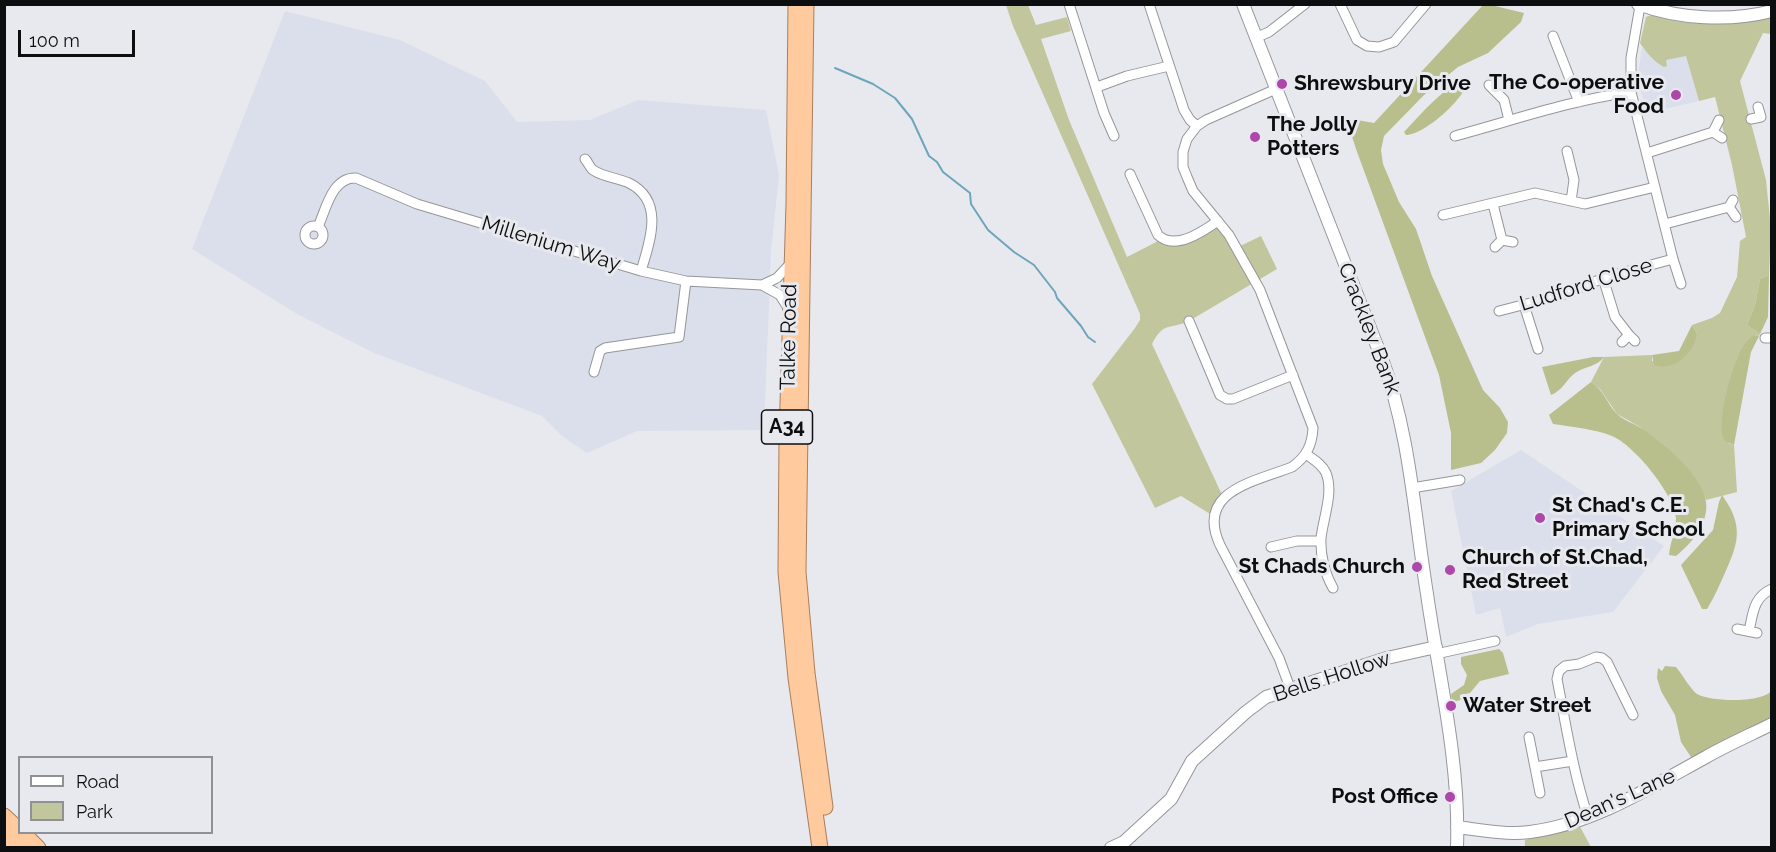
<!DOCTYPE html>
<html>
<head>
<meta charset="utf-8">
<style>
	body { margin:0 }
	#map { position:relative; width:1776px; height:852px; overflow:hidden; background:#e8e9ee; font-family:Raleway,sans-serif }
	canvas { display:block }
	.frame { position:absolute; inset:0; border:6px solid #0d0e0f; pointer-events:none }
	.legend { position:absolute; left:18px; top:756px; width:195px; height:78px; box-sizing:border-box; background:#e8e9ee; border:2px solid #909195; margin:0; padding:8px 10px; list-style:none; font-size:18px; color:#0d0e0f }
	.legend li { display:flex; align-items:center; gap:12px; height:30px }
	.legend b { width:30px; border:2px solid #909195 }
	.scale { position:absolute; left:18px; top:30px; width:117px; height:27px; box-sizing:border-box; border:3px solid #0d0e0f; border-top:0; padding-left:8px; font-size:18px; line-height:21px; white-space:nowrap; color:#0d0e0f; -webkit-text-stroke:4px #e8e9ee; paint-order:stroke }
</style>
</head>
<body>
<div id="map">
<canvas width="1776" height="852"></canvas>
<div class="frame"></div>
<ul class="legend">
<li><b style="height:8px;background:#fff"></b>Road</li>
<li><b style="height:16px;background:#c2c69c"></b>Park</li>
</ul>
<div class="scale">100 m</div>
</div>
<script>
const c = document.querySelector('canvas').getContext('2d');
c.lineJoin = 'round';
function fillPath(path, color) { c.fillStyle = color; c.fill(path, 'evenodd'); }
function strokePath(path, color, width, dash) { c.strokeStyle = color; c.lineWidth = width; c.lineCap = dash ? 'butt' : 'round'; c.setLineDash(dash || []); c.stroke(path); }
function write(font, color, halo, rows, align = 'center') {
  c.font = font + ' Raleway,sans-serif'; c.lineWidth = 6; c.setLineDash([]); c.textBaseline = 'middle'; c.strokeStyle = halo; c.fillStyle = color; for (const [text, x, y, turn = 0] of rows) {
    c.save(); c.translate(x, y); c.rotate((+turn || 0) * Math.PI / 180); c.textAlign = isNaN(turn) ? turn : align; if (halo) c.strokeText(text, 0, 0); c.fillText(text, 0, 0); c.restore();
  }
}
fillPath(new Path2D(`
	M285,11L400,40L485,81L517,122L590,120L638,100L766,110L779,175L771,252L764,430L637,431L587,453L562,436L542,416L374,353L297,314L192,249Z
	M1642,47L1661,66L1665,60L1686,55L1699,101L1648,113L1637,81Z
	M1521,450L1664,546L1613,612L1538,624L1506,637L1500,608L1476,615L1451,491Z`), '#dbdfeb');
fillPath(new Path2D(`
	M1006,5H1028L1036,25L1067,17L1071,31L1041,39L1069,120L1127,257L1162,239L1172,242L1218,221L1236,248L1261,236L1277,269L1189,321C1169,330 1164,321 1152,344L1223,497L1215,517L1181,496L1155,508L1092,384L1135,328L1140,320V314L1013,26Z
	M1651,15L1696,22L1771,16V34L1763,33L1740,81L1766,180L1771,228L1769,275L1760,279L1755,305L1747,325L1760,334L1759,336L1754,335L1737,359L1734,370L1728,443L1734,445L1737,492L1706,500L1697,481L1640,427L1617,414L1600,389L1591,382L1604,357L1652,355V361L1671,365L1697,334L1692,325L1712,318L1720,313L1737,277L1740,241L1746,237L1732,165L1715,97L1699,101L1686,56L1666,60L1667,66L1664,67C1654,62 1646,52 1640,43L1646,17Z
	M1579,825L1591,847L1525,848V840Z`), '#c2c69c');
fillPath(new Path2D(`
	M1483,5H1491L1524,13L1521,22L1488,53L1458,67L1424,95L1384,136L1381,150L1383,164L1399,202L1416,229L1432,276L1483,390L1500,408L1508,422L1507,433L1495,450L1481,463L1451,470V433L1439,375L1356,149L1346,118L1374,123Z
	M1470,77C1467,97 1425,135 1406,135L1404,132C1424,111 1443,87 1470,77Z
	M1769,275L1768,317L1760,334L1747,325L1755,305L1760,279Z
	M1692,325L1697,334C1694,353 1674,372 1654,365L1652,355L1679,351Z
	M1754,335L1759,336L1751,352L1734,445C1729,443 1725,442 1723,437C1717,418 1733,361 1744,345C1746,341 1750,338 1754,335Z
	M1593,357H1604C1597,367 1585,366 1575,373C1566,380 1562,391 1551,395L1542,367Z
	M1591,382C1604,390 1607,404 1617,414C1623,420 1633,423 1641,428C1663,443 1702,474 1706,502C1709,523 1691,544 1676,556L1669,555C1670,543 1676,530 1676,518C1674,494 1634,445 1612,436C1594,429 1573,427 1553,424L1549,415Z
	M1722,495C1744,526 1739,542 1724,575C1719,586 1714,598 1707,609H1702L1681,565L1713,530L1719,502Z
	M1499,649L1503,653L1509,674L1480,681L1470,693L1460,695L1461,700L1452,702L1451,694L1464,685L1467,675L1461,664V657Z
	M1665,666L1676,667C1682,674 1691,690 1697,694C1710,702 1762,703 1771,691V721L1693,760L1681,742L1675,715L1661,691L1657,678L1658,668L1662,671Z`), '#b9be8d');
strokePath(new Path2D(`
	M835,68L873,84L895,98L912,119L929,156L937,162L943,172L970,193L971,204L988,230L1014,252L1034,265L1055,292L1057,298L1081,326L1088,337L1095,342`), '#6da5bc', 2);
const minor = new Path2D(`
	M1069,4L1104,113L1114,136
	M1149,4L1184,110L1190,120L1197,126
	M1340,4L1357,40L1367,46L1379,47L1394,42L1426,4
	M1640,6L1631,58V92L1673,259L1681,284
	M1553,36L1579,102
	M1255,38L1269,32L1305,4
	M1489,85L1504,100L1509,120
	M1097,87L1127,76L1169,66
	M1276,89L1206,120L1197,126L1187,139L1183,152V167L1187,177L1193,191L1229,235L1260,290L1313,428C1312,446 1306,457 1292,467C1254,482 1195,491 1220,545L1279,658L1290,688
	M1751,119L1761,117L1758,107
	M1719,120L1713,132L1722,138
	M1455,136C1514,120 1571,100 1631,92
	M1567,151L1574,180L1571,201
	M1647,153L1713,132
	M585,159C588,162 590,168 593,170C603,177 618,178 629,183C665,201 650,241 641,271
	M1130,174L1158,235C1175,251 1202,232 1218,221
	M1733,200L1729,207L1736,217
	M1493,204L1502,240
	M1443,215L1535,193L1585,204L1655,187
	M1665,224L1729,207
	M305 235a9 9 0 1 1 18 0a9 9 0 1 1-18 0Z
	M318,227C326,209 332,177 356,178L417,204L641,271L686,281L762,285L780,295L790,311
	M1495,247L1502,240L1513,242
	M1603,278L1615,317L1629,335
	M762,285L777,278L790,264
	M1524,305L1538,349
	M1499,311L1569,293L1603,278L1673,259
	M1189,321L1220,395L1227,399H1233L1293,375
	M1765,338H1772
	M1622,342L1629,335L1635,341
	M594,372L600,351L605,348L679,337L686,281
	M1306,454C1314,460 1322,464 1326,473C1334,492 1323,519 1321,538C1320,555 1325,574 1333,588
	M1412,488L1460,480
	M1271,547L1297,541H1321
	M1737,629L1757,633
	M1749,631C1753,614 1753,597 1772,589
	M1436,654L1495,641
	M1529,737L1540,793
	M1535,767L1573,761
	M1588,817C1573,772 1566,725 1557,679L1559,671L1565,666L1579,664L1596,657L1602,658L1607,662L1633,715`);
const tertiary = new Path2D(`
	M1243,4L1381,356C1410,433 1414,513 1427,594C1439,678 1460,761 1457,848
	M1638,4C1679,19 1729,22 1772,11
	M1457,827C1481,830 1506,835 1530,832C1593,824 1651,787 1706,757C1727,745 1750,735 1772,724
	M1111,848L1124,842L1171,799L1192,761L1246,712L1266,697L1387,658L1436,647`);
const trunk = new Path2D(`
	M796,4L794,204L787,437L786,572L796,678L820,848
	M806,4L798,572L807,673L825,807
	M4,816L20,831
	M22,832L38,848
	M4,835L18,848`);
strokePath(minor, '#95969a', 11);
strokePath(tertiary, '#95969a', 14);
strokePath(trunk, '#a97f5c', 17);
strokePath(minor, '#fff', 9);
strokePath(tertiary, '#fff', 12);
strokePath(trunk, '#feca9e', 15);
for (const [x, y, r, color] of [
	[1282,84,6,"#ae47aa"],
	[1676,95,6,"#ae47aa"],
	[1255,137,6,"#ae47aa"],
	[1540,518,6,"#ae47aa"],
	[1417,567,6,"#ae47aa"],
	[1450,570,6,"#ae47aa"],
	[1451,706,6,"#ae47aa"],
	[1450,797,6,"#ae47aa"]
]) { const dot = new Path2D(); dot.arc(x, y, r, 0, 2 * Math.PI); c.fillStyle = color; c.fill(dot); strokePath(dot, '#e8e9ee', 2); }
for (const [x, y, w] of [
	[787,427,51]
]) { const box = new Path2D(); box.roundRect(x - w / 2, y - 17, w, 34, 4.5); c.fillStyle = '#e8e9ee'; c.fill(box); strokePath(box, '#0d0e0f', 1.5); }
write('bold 20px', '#0d0e0f', null, [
	["A34",787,427]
]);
write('bold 21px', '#0d0e0f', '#e8e9ee', [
	["The Co-operative",1664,83,"right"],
	["Food",1664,107,"right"],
	["Shrewsbury Drive",1294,84],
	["The Jolly",1267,125],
	["Potters",1267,149],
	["St Chad's C.E.",1552,506],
	["Primary School",1552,530],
	["Church of St.Chad,",1462,558],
	["Red Street",1462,582],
	["St Chads Church",1405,567,"right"],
	["Water Street",1463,706],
	["Post Office",1438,797,"right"]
], 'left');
write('21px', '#0d0e0f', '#e8e9ee', [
	["Millenium Way",551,244,17],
	["Ludford Close",1586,285,-17],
	["Crackley Bank",1369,329,69],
	["Talke Road",789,337,-89],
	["Bells Hollow",1332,677,-18],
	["Dean's Lane",1620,799,-24]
]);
</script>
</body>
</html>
